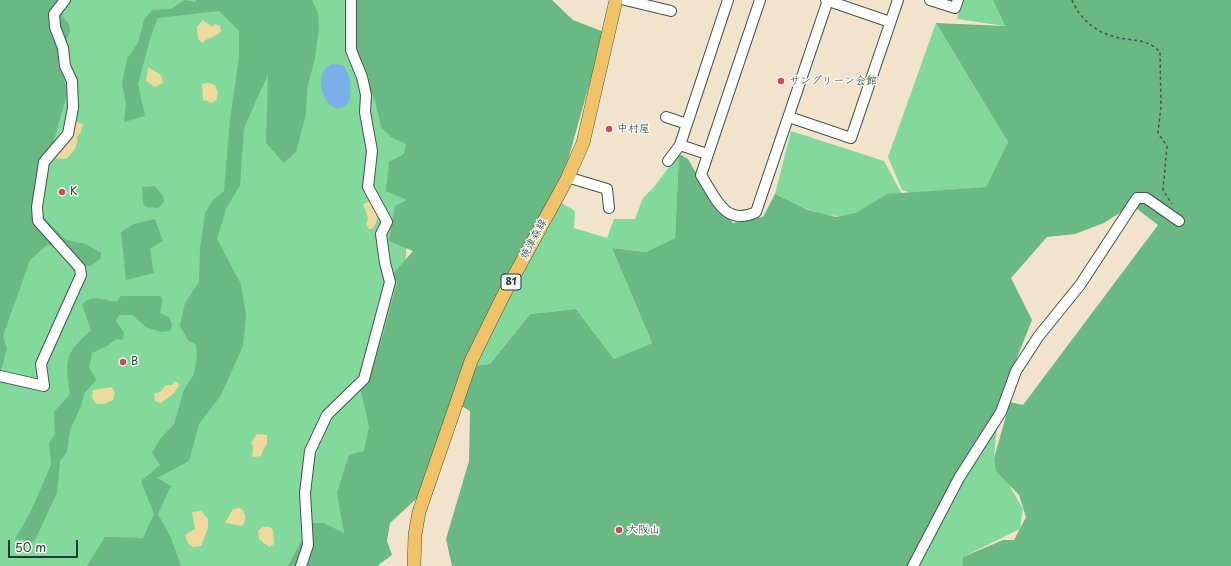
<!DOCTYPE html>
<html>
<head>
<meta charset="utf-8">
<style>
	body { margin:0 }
	#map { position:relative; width:1231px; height:566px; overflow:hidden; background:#f2e4cc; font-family:"Playpen Sans",sans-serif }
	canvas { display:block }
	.scale { position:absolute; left:8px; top:540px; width:70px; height:18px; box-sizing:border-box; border:2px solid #1f3d34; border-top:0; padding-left:5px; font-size:12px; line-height:14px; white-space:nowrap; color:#1f3d34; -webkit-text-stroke:3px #f6f6f2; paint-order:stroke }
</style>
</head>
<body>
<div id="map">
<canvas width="1231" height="566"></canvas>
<div class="scale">50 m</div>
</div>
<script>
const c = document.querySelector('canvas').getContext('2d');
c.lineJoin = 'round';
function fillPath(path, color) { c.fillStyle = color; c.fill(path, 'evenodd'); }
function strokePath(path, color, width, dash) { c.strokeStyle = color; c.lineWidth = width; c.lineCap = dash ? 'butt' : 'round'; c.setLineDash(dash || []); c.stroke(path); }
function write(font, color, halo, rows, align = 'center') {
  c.font = font + ' "Playpen Sans","Klee One",sans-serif'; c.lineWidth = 3; c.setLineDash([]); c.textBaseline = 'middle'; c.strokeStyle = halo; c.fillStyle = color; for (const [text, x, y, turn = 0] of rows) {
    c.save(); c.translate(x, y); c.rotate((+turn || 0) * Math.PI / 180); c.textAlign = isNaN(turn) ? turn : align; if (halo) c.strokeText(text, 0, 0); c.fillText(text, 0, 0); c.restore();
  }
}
fillPath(new Path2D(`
	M41,0H428L379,566H0V214Z
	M963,0H993L1005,26L957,19Z
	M936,23L1008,142L986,187L912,193L902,190L888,157Z
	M791,131L884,161L902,194C877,195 872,207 851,214C826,222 797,204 775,194Z
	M679,154L675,238L646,252L612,248L652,343L614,359L576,309L530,314L490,364L472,366L558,201L575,211L574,228L607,238L614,219H635L643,198L654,187Z
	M998,416L994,458L1023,509L1020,529L963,557L962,566H894Z`), '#83d89b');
fillPath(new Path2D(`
	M0,0H67L62,16L69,24L70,31L58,63L66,85L67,94L47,165L32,201L48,222L66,240L86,244L101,253V258L91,266L80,265L48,244L30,260L3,336L7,349L0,373Z
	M184,0L195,2L196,0H312L318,13L319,28L315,58L307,89L306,114L296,152L284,163L266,143L268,74L244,128L240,185L226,209L217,239L241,284L246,315L243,346L221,395L199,424L189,461L157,478L171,486L158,514L171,538L181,566H87L105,537L143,538L154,514L141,481L160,465L152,453L160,439L174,424L184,390L194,374L197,357L196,345L188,340L180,326L185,303L199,282L200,249L205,213L212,201L224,191L230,120L239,57V31L219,11L158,18L150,39L138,84L145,116L124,122L126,104L122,83L127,59L138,43L144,20L152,10L171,9Z
	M355,0H552L573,20L604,32L566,167L473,366L490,364L530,314L576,309L614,359L652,343L612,248L646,252L675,238L679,154L688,159L714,204L733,223L763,217L775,194L808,210L836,217L855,213L888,194L986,187L1008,142L936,23L1005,26L993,0H1231V566H962L963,557L1003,540H1014L1026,517L1019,495L996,471L994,458L1010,402L1023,405L1158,225L1132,205L1104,223L1075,234L1047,237L1011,278L1032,320L986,436L910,566H452L446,539L469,461L470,411L458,404L427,489L390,523L387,541L392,555L377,566H288L311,523H324L344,533L337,493L349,455L364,451L369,427L361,391L381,342L397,283L393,274L413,251L389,241L395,206L407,200L386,191L389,162L404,154L406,144L391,137L381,127L375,100L370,89L369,77L356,52Z
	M155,186L163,196L164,202L158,208L147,207L143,204L142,187Z
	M155,219L163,241L150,249L154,273L126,280L121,232L134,224Z
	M121,296H160L163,300L160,313L169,317L172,325L170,331L161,332L146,327L132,315H119L116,321L124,333L122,340L116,339L107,346L92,353L89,367L96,380L84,394L81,406L70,430L67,452L60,461L57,493L34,542L15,539L31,511L51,465L49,443L55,434L54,412L70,394C65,359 64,355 91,330L82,305C91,293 103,300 117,302Z`), '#6ab883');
fillPath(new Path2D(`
	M203,20L212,27L215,24L220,26L221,31C216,38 208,37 202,43L198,39L197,27Z
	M148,67L161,75L163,83L155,87L146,81Z
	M209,83L215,85L218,93L216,101L210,103L208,101L203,100L202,84Z
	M74,121L83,124L81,132L77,137C78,148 73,152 66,159L53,158C51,142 61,129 74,121Z
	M368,202L371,203L372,208L377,212V220L373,229H369L366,224L368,218L363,204Z
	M175,381L178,383L179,386L173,394L161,403L155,401L154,394L160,392L166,385H172Z
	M112,387L115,393L113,400L104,404H96L92,398L93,390Z
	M257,434L267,435V444L264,448L261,456L252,457L253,447L251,443Z
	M240,508L242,509C246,516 247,520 242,526L225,523L233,509Z
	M201,511L208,519V528L201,546L193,547L188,543L185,535L195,529L192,512Z
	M263,527H270L273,530L274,544L269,547L259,539L258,531Z`), '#eeda9e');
fillPath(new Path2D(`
	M333,64L343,65C352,76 351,89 349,102C330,126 306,73 333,64Z`), '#7aafe8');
const minor = new Path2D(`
	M625,0L671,11
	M760,0L701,175C715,197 725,227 756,212L828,0
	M826,0L890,22
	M930,0L955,8L958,0
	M666,117L687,124
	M789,117L851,138L898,0
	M707,154L680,145L728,0
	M668,161L680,145
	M567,177L607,189L609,208
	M0,376L44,386L41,364L81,275L80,268L38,221L37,207L44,162L68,134L73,108L72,81L65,66L63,48L55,27L54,14L65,0
	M301,566L308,545L305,493L310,451L327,415L364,379L390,282L385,263L381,234L387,222L368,187L372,151L365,112L366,95L362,77L351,50V0
	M913,566L959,478L1001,412L1016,371L1038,337L1080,285L1137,198H1146L1179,221`);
const major = new Path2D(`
	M414,566L415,535L419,512L471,361L503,296L567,179L583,143L616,0`);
strokePath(minor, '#3f564b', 12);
strokePath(major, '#3f564b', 14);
strokePath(new Path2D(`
	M1072,0C1079,17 1094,31 1112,36C1130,42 1146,37 1160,52L1161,106L1158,133L1167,146L1163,190L1172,204`), '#3f564b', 1.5, [3, 3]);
strokePath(minor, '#fff', 10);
strokePath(major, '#f0c369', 13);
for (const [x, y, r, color] of [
	[781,81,4,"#d1495b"],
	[609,129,4,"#d1495b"],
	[62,192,4,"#d1495b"],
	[123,362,4,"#d1495b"],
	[619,530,4,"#d1495b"]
]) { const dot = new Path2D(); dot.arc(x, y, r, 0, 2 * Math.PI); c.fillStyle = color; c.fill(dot); strokePath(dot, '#f6f6f2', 1.5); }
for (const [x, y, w] of [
	[511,282,20]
]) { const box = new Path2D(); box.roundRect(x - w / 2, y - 8, w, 16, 3); c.fillStyle = '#f6f6f2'; c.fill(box); strokePath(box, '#1f3d34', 1); }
write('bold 10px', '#1f3d34', null, [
	["81",511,282]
]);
write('11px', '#1f3d34', '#f6f6f2', [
	["サングリーン会館",789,81],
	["中村屋",617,129],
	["K",70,192],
	["B",131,362],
	["大阪山",627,530]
], 'left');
write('11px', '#1f3d34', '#f6f6f2', [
	["焼津森線",534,239,-62]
]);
</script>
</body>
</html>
